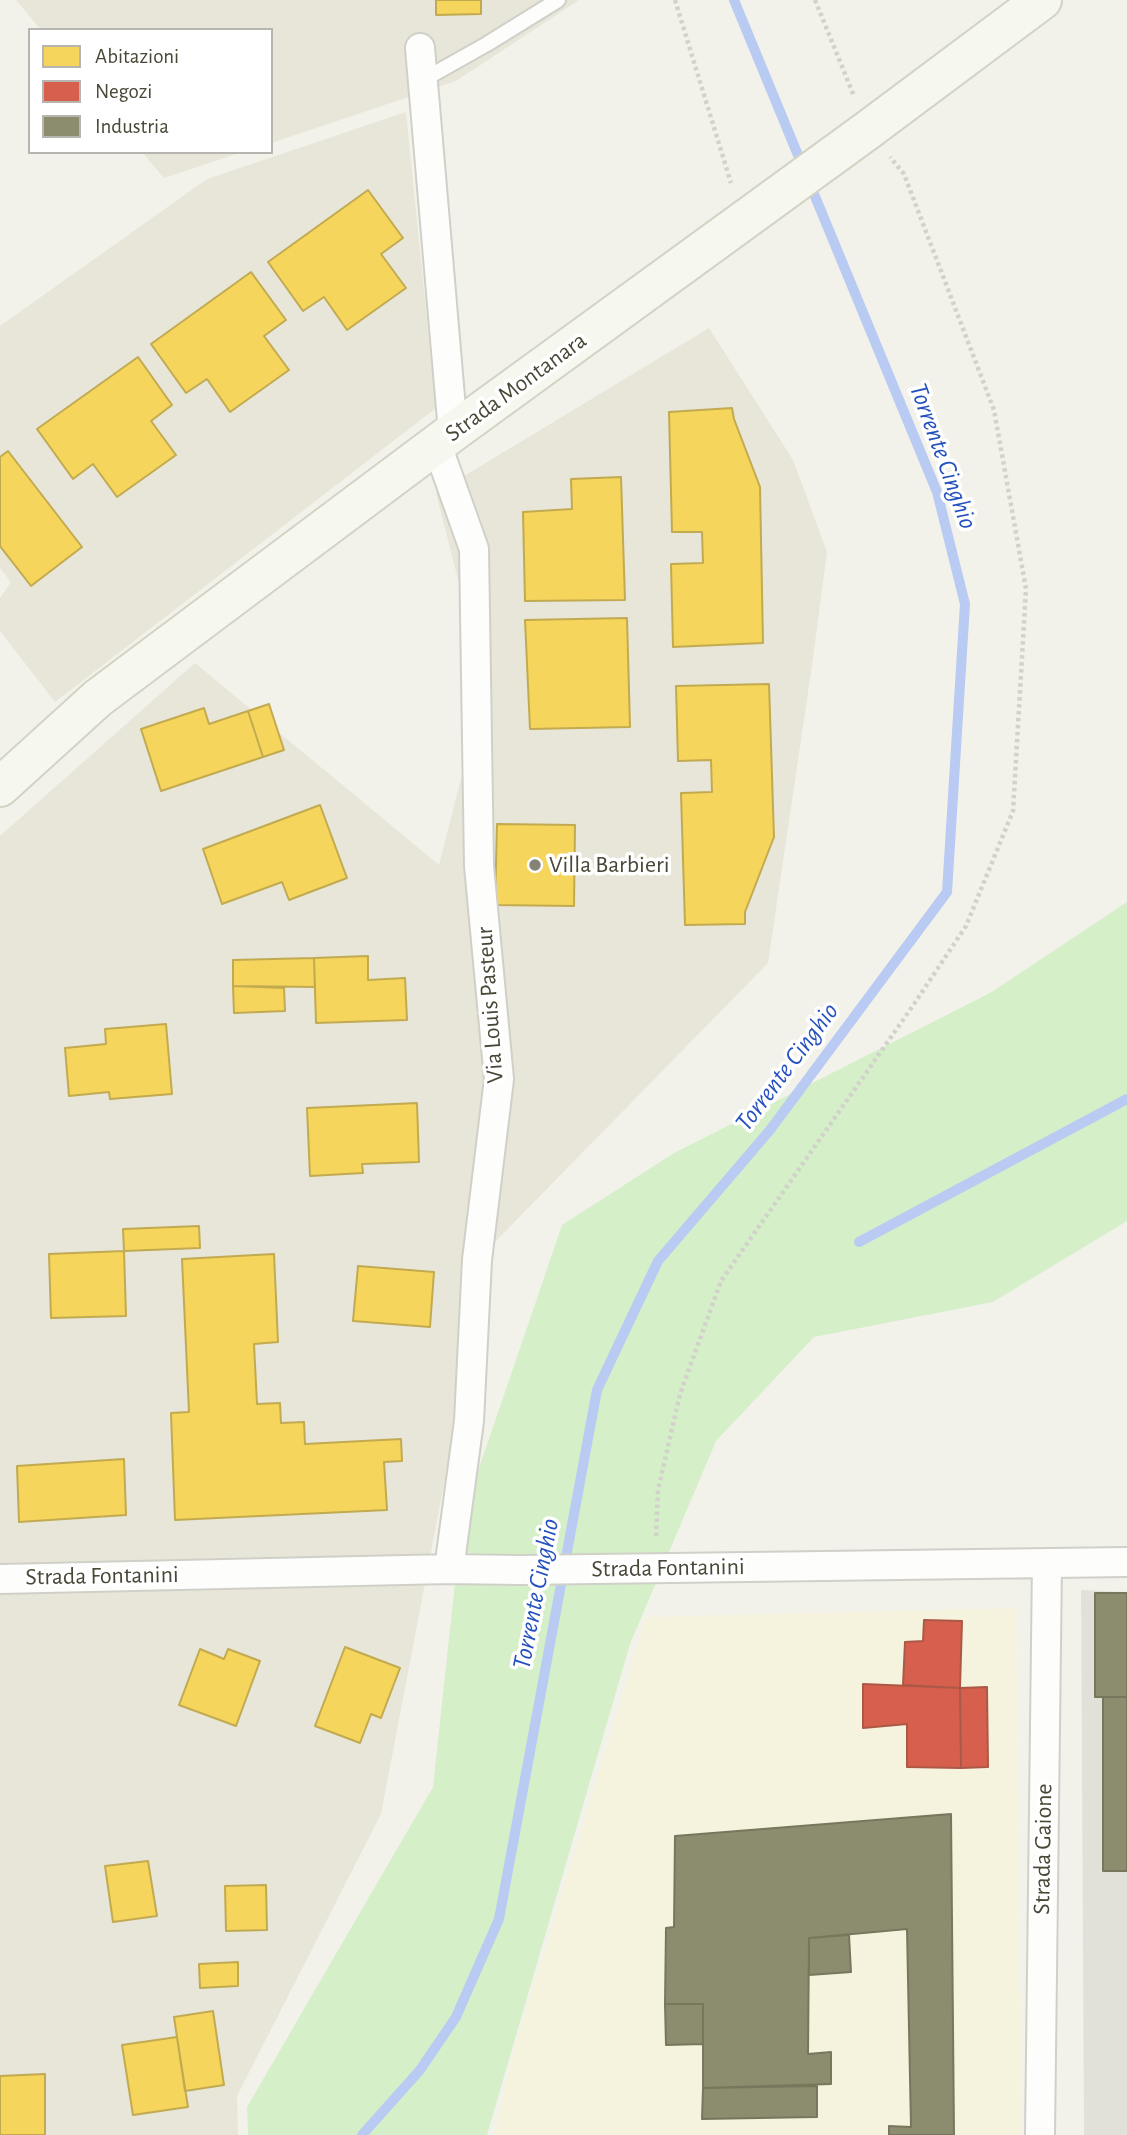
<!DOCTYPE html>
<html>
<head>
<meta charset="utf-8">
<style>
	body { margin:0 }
	#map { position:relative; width:1127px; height:2135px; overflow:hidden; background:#f2f2eb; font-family:"Alegreya Sans",sans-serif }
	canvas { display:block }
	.legend { position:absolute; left:28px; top:28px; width:245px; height:126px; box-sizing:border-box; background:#fff; border:2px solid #b6b5af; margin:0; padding:9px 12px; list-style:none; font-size:21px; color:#494736 }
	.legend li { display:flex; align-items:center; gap:14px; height:35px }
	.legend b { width:35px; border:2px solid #b6b5af }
</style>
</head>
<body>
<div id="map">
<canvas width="1127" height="2135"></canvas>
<ul class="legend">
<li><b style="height:19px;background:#f6d55c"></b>Abitazioni</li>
<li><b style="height:19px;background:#d6604d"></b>Negozi</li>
<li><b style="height:19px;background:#8c8c6e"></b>Industria</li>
</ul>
</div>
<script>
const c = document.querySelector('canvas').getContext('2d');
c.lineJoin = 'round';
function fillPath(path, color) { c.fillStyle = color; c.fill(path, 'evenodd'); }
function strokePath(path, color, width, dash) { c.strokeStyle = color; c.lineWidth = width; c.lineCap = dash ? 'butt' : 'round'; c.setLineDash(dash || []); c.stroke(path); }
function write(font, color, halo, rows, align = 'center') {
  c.font = font + ' "Alegreya Sans",sans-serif'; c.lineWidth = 7; c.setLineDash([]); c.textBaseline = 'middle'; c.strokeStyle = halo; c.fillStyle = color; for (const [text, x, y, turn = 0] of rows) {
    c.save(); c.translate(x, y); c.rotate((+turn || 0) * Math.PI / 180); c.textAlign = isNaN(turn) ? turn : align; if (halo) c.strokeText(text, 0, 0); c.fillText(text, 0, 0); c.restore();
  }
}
fillPath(new Path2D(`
	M16,0H579L456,81L271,143V30H41Z
	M406,112L436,408L55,702L0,631V598L11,582L0,568V326L207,179Z
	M142,152H242L164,178Z
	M709,328L793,460L827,552L812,665L768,963L489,1248L381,1814L237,2096L238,2135H0V836L195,663L439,865L464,767L460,587L436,493Z`), '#e7e6d8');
fillPath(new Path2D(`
	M1016,1608L1022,2135H494L512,2057L646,1617Z`), '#f5f3dd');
fillPath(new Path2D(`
	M1081,1590L1127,1592V2135H1084Z`), '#e2e1d9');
fillPath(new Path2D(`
	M1127,902V1221L993,1302L814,1337L716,1441L630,1644L487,2135H248L247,2107L433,1787L462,1518L562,1225L674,1153L990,993Z`), '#d5efc9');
const homes = new Path2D(`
	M436,0H481V14L436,15Z
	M368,190L403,238L381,254L406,288L347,330L324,297L303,311L268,262Z
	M251,272L286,320L264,336L289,370L230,412L207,379L186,393L151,344Z
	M138,357L172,405L151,421L176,455L117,497L93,464L73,479L37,429Z
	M732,408L734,419L760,487L763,643L673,647L671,564L703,563L702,532H672L669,412Z
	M8,451L82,547L31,586L0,546V457Z
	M621,477L625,600L525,601L523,512L572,509L571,479Z
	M627,618L630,727L530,729L525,620Z
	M769,684L774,837L745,912V924L685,925L681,793L712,792L711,760L678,761L676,686Z
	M269,704L284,750L263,757L248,711Z
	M204,708L209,724L248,711L263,757L161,791L141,729Z
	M320,805L347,878L289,900L282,882L222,904L203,849Z
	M497,824L575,825L574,906L495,905Z
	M368,956V980L405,978L407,1020L316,1023L314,958Z
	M314,958L315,987L233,986V960Z
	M233,986L284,988L285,1011L234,1013Z
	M166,1024L172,1094L110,1099L109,1092L69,1096L65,1048L106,1044L105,1029Z
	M417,1103L419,1162L362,1164L363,1173L310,1176L307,1108Z
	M199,1226L200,1248L124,1251L123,1229Z
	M124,1251L126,1316L51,1318L49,1254Z
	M274,1254L278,1342L254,1344L257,1404L280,1403L281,1423L304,1422L305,1444L401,1439L402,1461L384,1462L387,1510L175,1520L171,1413L189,1412L182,1259Z
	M358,1266L434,1272L430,1327L353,1321Z
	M124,1459L126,1515L19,1522L17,1466Z
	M345,1647L400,1668L381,1718L371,1714L360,1743L315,1726Z
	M200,1649L224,1659L228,1649L260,1661L236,1726L179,1705Z
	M148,1861L157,1916L113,1922L105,1866Z
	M266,1885L267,1930L226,1931L225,1886Z
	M238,1962V1986L200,1988L199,1964Z
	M213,2011L224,2085L185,2091L174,2017Z
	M177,2037L188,2107L133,2115L122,2045Z
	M45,2074V2135H0V2076Z`);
fillPath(homes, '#f6d55c');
strokePath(homes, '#c2aa51', 2);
const shops = new Path2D(`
	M924,1620L962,1621L960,1688L903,1685L905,1642L923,1641Z
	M863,1684L960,1688L961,1768L907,1767V1724L863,1728Z
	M987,1687L988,1767L961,1768L960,1688Z`);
fillPath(shops, '#d6604d');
strokePath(shops, '#ac5846', 2);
const industry = new Path2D(`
	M1095,1593H1127V1697H1095Z
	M1103,1697H1127V1871H1103Z
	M951,1814L954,2135H889V2126L911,2127L907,1929L809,1938L808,2054L831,2052V2084L703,2088V2004H665L666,1928L674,1927L675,1836Z
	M849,1935L851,1972L809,1975V1938Z
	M665,2004H703V2044L666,2045Z
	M817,2086V2117L702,2119L703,2088Z`);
fillPath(industry, '#8c8c6e');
strokePath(industry, '#78775d', 2);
strokePath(new Path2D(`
	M859,1242L1127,1099
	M362,2135L420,2070L456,2017L499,1919L597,1390L658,1261L770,1130L947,892L965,604L937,492L734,0`), '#b9cbf3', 10);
const lane = new Path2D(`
	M423,80L487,44L558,0`);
const street = new Path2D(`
	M420,48L453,432
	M437,445L474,549L479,866L499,1079L477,1260L469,1421L449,1569
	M0,1579L449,1569L519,1570L1127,1562
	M1040,2135L1047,1563`);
const secondary = new Path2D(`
	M0,787L98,698L186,632L453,432L868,130L1042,0`);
strokePath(lane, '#d0d0c9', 18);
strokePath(street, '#d0d0c9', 32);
strokePath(secondary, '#d3d3c3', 42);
strokePath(new Path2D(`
	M675,0L731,183
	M815,0L854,96
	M656,1536L658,1490L680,1394L721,1281L912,1007L966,926L1013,811L1026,589L994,410L904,174L890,157`), '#d2d2cb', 4.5, [3.5, 3.5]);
strokePath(lane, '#fdfdfc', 14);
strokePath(street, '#fdfdfc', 28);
strokePath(secondary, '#f6f7ef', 38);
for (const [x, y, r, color] of [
	[535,865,7,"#848375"]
]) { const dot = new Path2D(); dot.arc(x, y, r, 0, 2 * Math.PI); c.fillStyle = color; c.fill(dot); strokePath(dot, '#fff', 2.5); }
write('24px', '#494736', '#fff', [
	["Strada Montanara",516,387,-36],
	["Via Louis Pasteur",490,1005,-94],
	["Strada Fontanini",668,1568,-1],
	["Strada Fontanini",102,1576,-1],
	["Strada Gaione",1043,1849,-89]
]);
write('24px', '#494736', '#fff', [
	["Villa Barbieri",549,865]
], 'left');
write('italic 26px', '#2551bf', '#fff', [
	["Torrente Cinghio",943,456,70],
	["Torrente Cinghio",787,1067,-53],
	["Torrente Cinghio",536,1594,-79]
]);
</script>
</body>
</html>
